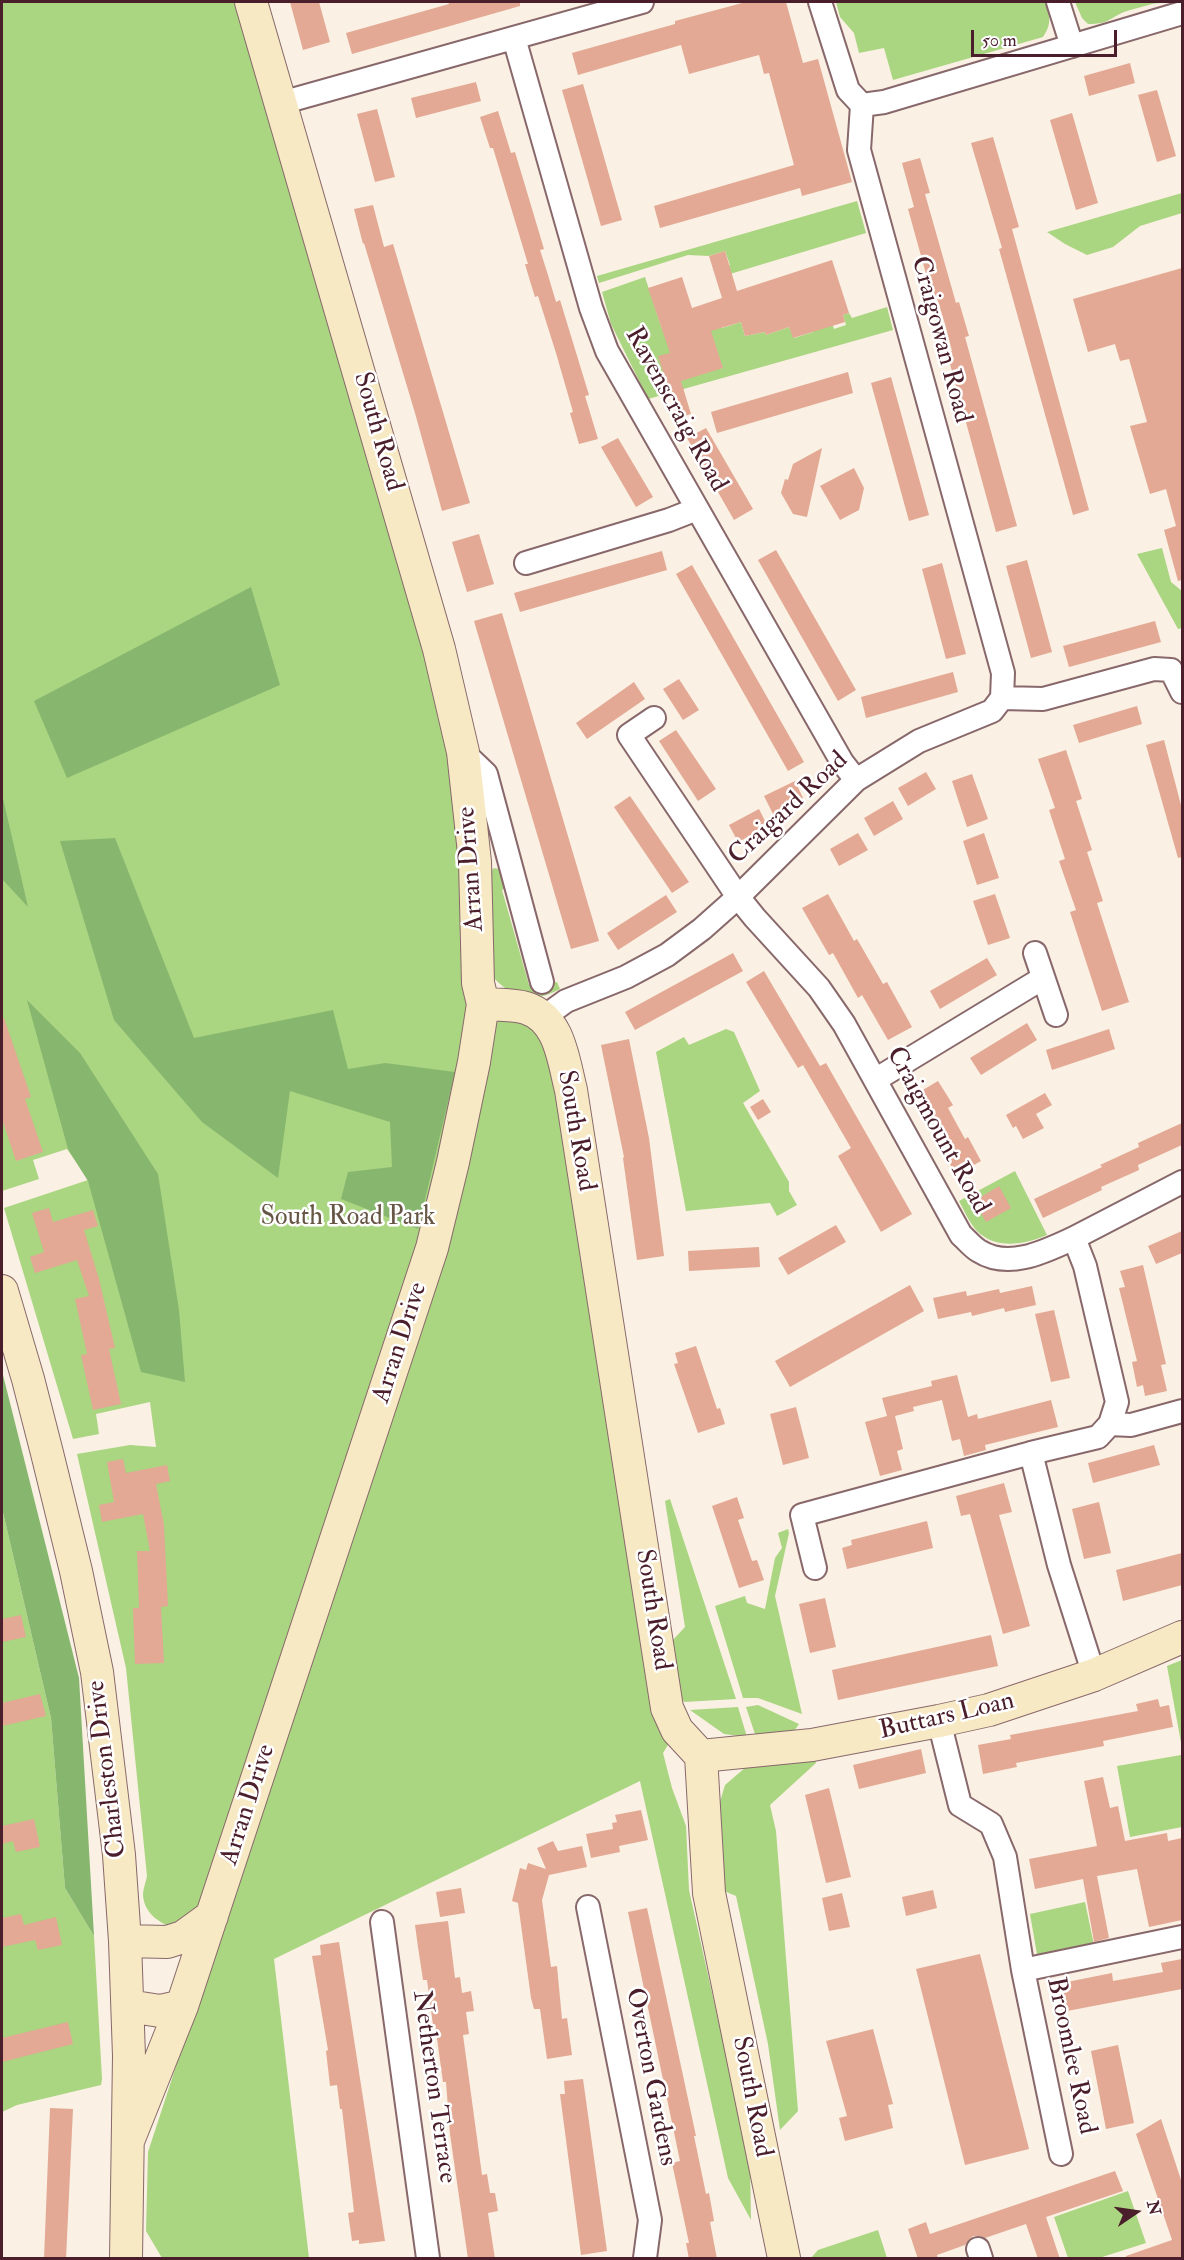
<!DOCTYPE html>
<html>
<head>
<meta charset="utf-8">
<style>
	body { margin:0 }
	#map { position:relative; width:1184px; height:2260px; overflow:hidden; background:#faf0e3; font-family:"IM FELL Double Pica",serif }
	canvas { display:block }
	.frame { position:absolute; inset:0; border:3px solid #4a1f2b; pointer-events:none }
	.north { position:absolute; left:1106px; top:2182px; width:60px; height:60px; -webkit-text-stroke:4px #fff; paint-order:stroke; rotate:77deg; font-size:16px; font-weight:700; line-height:24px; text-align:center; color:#4a1f2b }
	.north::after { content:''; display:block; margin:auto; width:21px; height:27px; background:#4a1f2b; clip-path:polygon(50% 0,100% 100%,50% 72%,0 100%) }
	.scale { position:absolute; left:971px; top:30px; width:146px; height:27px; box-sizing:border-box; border:3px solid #4a1f2b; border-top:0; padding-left:8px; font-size:18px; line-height:21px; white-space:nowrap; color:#4a1f2b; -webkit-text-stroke:4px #fff; paint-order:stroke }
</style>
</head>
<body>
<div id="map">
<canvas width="1184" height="2260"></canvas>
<div class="frame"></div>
<div class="north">N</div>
<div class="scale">50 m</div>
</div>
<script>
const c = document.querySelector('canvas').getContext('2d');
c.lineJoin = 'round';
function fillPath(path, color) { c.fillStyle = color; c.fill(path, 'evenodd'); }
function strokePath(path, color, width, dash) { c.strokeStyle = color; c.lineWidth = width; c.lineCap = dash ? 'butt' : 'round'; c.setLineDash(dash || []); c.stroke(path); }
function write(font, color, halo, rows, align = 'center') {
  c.font = font + ' "IM FELL Double Pica",serif'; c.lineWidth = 5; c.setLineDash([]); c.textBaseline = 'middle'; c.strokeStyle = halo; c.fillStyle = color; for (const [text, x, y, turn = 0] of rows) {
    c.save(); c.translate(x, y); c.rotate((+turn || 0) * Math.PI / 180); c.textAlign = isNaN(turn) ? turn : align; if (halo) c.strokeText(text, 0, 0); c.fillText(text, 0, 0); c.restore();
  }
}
fillPath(new Path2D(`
	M2,2H240L442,702L466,876L465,1002L525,1008L544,1017L677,1730L663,1753L672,1788L686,1826L689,1890L750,2163L751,2220L728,2178L640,1781L274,1959L309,2258H162L146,2231L148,2152L217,1941C192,1933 145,1928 143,1895C143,1889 146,1882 147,1876L126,1668L77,1454L130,1445L156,1447L150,1402L96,1414L99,1434L73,1439L4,1208L88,1180L67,1149L33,1160L39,1179L2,1191Z
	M836,2H1045C1050,16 1052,24 1043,37L893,80L884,48L859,53L854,33L840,17Z
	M1075,2H1175C1167,4 1160,2 1152,4C1143,7 1132,9 1124,12C1108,19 1109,24 1088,24L1082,18Z
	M1182,193V213L1140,226L1113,247L1087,255L1065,244L1047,232Z
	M857,201L866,233L720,277L713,270L730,265L725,251L709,256L688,255L599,283L597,276Z
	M645,277L662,329L719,318L722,328L741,322L745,336L765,332L766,335L789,327L794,338L813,332L810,320L831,319L834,329L846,325L843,315L849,313L852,318L887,307L893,330L648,399L611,324L602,292Z
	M1162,548L1171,582L1182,591V628L1178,629L1137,554Z
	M494,868L504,870L509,886L502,890L529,985L557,982L560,989C528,1006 510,996 488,972L485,876Z
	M726,1029L734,1032L760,1091L743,1103L789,1182V1191L797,1205L777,1216L770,1203L686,1211L656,1052L684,1037L689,1045Z
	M1015,1171L1047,1235C1024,1245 995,1250 976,1230C969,1222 964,1210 959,1201Z
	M670,1499L736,1699L684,1702L676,1686L671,1642L685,1627L665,1501Z
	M2,1508L51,1718L65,1888L94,1936L102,2079L101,2085L17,2105L2,2112Z
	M788,1529L789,1533L775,1596L802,1714L758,1698H743L715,1606L745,1596L747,1603L765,1609L775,1558L782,1548L778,1533Z
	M1182,1660V1748L1167,1666Z
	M758,1705L799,1724L790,1737H756L746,1707Z
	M738,1707L747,1737L724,1734L690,1710Z
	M814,1754L816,1763L770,1805L776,1831L798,2111L780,2130L768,2044L736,1896L724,1891L719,1805L725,1785L746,1767Z
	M1181,1755L1182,1765V1827L1130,1837L1117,1766Z
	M1085,1902L1094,1945L1038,1960L1030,1914Z
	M1128,2191L1146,2243L1099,2258H1068L1054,2217Z
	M878,2230L887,2258H811L818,2250Z`), '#aad581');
fillPath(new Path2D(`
	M251,587L280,685L67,778L34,701Z
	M2,794L28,907L2,879Z
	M115,838L194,1038L333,1010L348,1069L385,1063L455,1072L418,1229L341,1199L348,1172L392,1167L390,1122L290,1091L278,1178L202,1122L114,1020L60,841Z
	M27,1000L80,1053L158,1174L179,1310L185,1382L141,1372L88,1181L68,1149Z
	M2,1371L79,1678L94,1936L65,1888L51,1718L2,1508Z`), '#87b66f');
fillPath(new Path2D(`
	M290,2H319L330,42L303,50Z
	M448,2H520V6L352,54L346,33L449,4Z
	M746,2H786L803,63L818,59L852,182L802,196L800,188L660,228L654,206L794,165L769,73L764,74L759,55L689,74L681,45L578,75L572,53L675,24V21Z
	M1130,63L1135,83L1089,96L1084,76Z
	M476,82L481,101L416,118L411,98Z
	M583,84L622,220L601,226L562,90Z
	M1157,90L1176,156L1157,162L1138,95Z
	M377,109L395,177L375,182L357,114Z
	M498,111L511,153L515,152L544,249L540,250L548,275L556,302L560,300L589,395L585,396L598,439L579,444L570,413L573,412L556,353L538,296L535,297L530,281L525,264H528L493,148H490L480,117Z
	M1072,113L1098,203L1076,210L1050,120Z
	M993,137L1019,227L1012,229L1089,510L1073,515L999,249L1002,248L971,143Z
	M920,158L930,193L925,194L956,303L959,302L969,336L965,337L1017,526L996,532L947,353L952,351L945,324L937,298L933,299L908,209L914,207L902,163Z
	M373,205L384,247L393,244L470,503L442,511L415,413L364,243L363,244L354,209Z
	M725,251L737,291L832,260L849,313L843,315L845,322L793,338L789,327L766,335L765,332L745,336L741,322L711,331L723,368L681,381L691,414L678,418L658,356L670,353L648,288L682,277L692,308L722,298L709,256Z
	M1182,268V580L1178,581L1164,530L1176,526L1166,489L1150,494L1130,426L1147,422L1129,359L1120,361L1115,344L1088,352L1073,299Z
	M848,372L853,393L717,433L711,412Z
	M891,377L929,515L909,521L871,383Z
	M706,428L753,509L734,520L687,438Z
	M618,438L653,497L636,507L601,447Z
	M822,448L807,517L793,514L781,493L785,479L788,480L793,464Z
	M854,468L864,488L859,510L840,520L820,486Z
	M479,534L494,584L467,592L452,542Z
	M776,550L856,690L838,701L758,560Z
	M662,551L667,570L520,612L514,593Z
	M1027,560L1052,652L1031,658L1006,566Z
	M942,563L966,654L946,659L922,569Z
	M692,565L804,762L788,771L676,574Z
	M502,613L599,941L571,949L474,621Z
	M1155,621L1161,642L1069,667L1063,646Z
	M953,672L958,692L866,718L861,697Z
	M679,679L699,710L683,720L663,689Z
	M634,682L645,699L587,739L576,723Z
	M1137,706L1142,724L1079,743L1073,725Z
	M676,730L716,789L698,801L659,741Z
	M1164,740L1182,809V857L1178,858L1146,745Z
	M1066,750L1082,799L1076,801L1092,850L1087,852L1103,901L1097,903L1129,1002L1102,1011L1070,912L1076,910L1059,861L1065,859L1049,810L1055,808L1038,759Z
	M926,772L936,789L908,806L898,788Z
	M972,774L988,819L967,827L952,781Z
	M795,781L803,798L773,814L764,796Z
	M630,796L689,882L672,893L614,807Z
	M893,801L903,819L874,836L864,818Z
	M759,809L768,827L738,842L729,825Z
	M858,833L868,850L839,866L830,849Z
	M984,833L999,878L977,885L963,841Z
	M828,894L854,941L857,939L883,984L887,982L912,1027L888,1040L862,995L858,998L833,953L829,955L802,908Z
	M995,894L1010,938L988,945L973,901Z
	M666,895L677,912L618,950L607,933Z
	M733,953L743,971L635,1030L625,1012Z
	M987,958L997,975L940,1009L930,991Z
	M764,971L820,1066L826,1063L912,1214L881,1232L838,1156L851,1148L803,1065L798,1068L746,982Z
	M2,1018H4L31,1097L25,1099L43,1152L16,1161L2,1119Z
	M1027,1023L1037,1040L981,1075L970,1058Z
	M1109,1029L1115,1049L1052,1070L1046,1050Z
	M629,1039L649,1138L664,1256L637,1260L623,1158L624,1157L601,1045Z
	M938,1081L953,1105L948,1108L965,1139L968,1137L981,1161L956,1175L935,1136L941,1133L926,1106L923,1107L916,1094Z
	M1045,1093L1052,1105L1036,1114L1044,1128L1023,1139L1016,1126L1013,1128L1006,1115Z
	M763,1099L771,1112L758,1120L750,1107Z
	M1182,1123V1145L1138,1165L1139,1170L1101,1187L1102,1190L1043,1218L1034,1199L1102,1167L1100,1165L1139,1147L1138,1143Z
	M999,1186L1011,1208L986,1222L974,1201Z
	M49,1208L53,1222L93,1210L98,1226L84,1230L99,1279L115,1348L109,1349L121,1404L93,1410L81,1355L87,1354L75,1299L89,1296L77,1260L35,1273L30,1257L44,1252L32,1213Z
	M836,1225L846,1242L788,1275L778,1258Z
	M1182,1231V1253L1156,1264L1148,1246Z
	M759,1247L760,1267L689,1271L688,1251Z
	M1143,1265L1166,1364L1161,1365L1167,1391L1145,1396L1143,1385L1137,1387L1132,1362L1137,1361L1119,1288L1125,1287L1120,1271Z
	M910,1285L924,1311L790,1387L775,1361Z
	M1032,1286L1036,1305L1005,1312L1004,1308L972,1316L971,1312L938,1319L933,1298L966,1291L967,1296L999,1289L1000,1293Z
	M1054,1310L1070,1378L1051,1382L1035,1314Z
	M696,1346L717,1409L720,1408L725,1424L698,1433L674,1364L678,1363L675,1353Z
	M957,1375L968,1417L977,1414L978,1419L1051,1400L1058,1427L985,1445L986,1450L964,1456L960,1439L952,1441L942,1400L913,1407L914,1411L895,1416L903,1449L897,1451L902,1470L880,1476L865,1422L887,1416L882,1398L932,1386L931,1381Z
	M796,1407L809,1458L783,1465L770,1414Z
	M1154,1445L1160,1465L1093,1483L1088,1463Z
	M123,1459L126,1473L167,1465L170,1481L156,1484L164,1525L168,1606L161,1607L164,1663L135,1664L133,1608H139L137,1551H150L143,1514L102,1522L99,1505L114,1502L107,1462Z
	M1004,1483L1012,1512L999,1515L1030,1626L1003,1634L970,1514L961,1516L956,1496Z
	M737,1497L744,1518L738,1520L752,1561L757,1560L764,1580L739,1588L712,1506Z
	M1099,1502L1111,1553L1084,1559L1072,1509Z
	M927,1521L933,1548L847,1569L842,1548L852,1545L851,1540Z
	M1182,1553V1585L1123,1601L1116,1570Z
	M825,1598L836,1647L810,1653L799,1604Z
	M21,1615L26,1637L2,1642V1619Z
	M991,1635L998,1666L838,1700L832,1670Z
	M40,1694L46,1716L2,1726V1703Z
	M1158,1699L1160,1707L1169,1705L1173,1727L1103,1741L1104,1746L1016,1763L1017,1767L983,1774L978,1745L1011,1739L1010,1735L1138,1711L1136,1704Z
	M921,1749L926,1773L859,1789L853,1765Z
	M1103,1777L1110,1808L1118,1806L1125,1841L1167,1833L1168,1841L1182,1838V1920L1149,1927L1137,1869L1097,1876L1109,1938L1094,1942L1083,1879L1035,1889L1029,1859L1097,1846L1084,1781Z
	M829,1788L851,1877L826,1883L805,1795Z
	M641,1810L648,1840L619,1846L620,1852L591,1858L586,1834L613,1829L612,1823L617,1822L615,1815Z
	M34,1819L40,1847L16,1852L13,1841L2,1844V1826Z
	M553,1841L558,1851L582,1846L587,1867L549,1875L542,1900L551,1967L557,1966L562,2019L567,2018L572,2055L547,2059L540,2009H534L531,1998L518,1903L512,1901L520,1868L526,1870L528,1863L546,1869L537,1848Z
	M461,1888L465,1913L440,1917L436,1892Z
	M933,1890L937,1908L906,1916L902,1897Z
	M842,1893L850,1927L829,1931L822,1898Z
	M647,1908L696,2136H694L706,2194L709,2193L714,2221L710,2222L717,2259H689L686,2243H689L672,2163L680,2161L628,1912Z
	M21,1914L24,1925L56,1917L62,1945L38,1950L35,1940L2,1947V1918Z
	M448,1921L455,1978L460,1977L462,1993L471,1991L474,2011L466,2012L469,2034L463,2035L482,2175L487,2174L490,2193H495L498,2211L488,2213L495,2259H468L450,2134L446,2082H443L435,2024L433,2025L427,1980H423L418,1947L415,1925Z
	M339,1942L385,2241L359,2244V2240L352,2241L348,2213L354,2212L342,2109H340L337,2085L330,2086L326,2051L328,2050L312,1956L321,1955L320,1945Z
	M980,1954L1029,2149L965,2165L916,1969Z
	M1182,1959V1989L1062,2012L1057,1984L1112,1973L1113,1981L1163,1972L1161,1963Z
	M68,2022L73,2044L2,2062V2038Z
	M873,2029L893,2104L888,2105L893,2128L845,2141L839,2118L847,2116L826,2041Z
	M1118,2045L1134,2123L1106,2129L1091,2051Z
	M583,2079L607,2251L581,2255L560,2094H565L564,2081Z
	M50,2108L73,2109L66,2259H44Z
	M1161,2119L1182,2183V2259H1126V2256L1172,2240L1136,2134Z
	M1115,2171L1123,2191L1046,2217L1060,2259H1038L1026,2224L985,2238L980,2236H973L965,2245L937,2255L938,2259H918L908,2229L926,2222L930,2234Z`), '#e3a994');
const street = new Path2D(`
	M820,2L848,90L862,105L859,150L1003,673L1002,698
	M1058,2L1072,46
	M514,38L591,308L607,351L842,762L856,780
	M281,103L642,2
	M862,105L884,102L1182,13
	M526,563L669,520L697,509
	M1002,698L1043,699L1154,669L1171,670L1182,692
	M654,718L629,735L738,897L755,918L819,988L844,1024L961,1235C967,1240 972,1247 979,1251C1009,1270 1046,1251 1074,1238L1085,1266L1117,1402L1110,1424L1098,1437L1031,1453L1059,1565L1094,1675
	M463,752L486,774L542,982
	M1035,953L1056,1015
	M544,1017L566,1001L626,977L667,955L702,929L738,897L856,780L919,741L992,711L1002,698
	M875,1080L1043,978
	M1074,1238L1182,1182
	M1110,1424L1131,1425L1182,1411
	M815,1568L802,1515L1031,1453
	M939,1721L960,1805L991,1824L1005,1857L1023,1970L1182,1937
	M588,1907L650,2220L645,2258
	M382,1922L428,2258
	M1023,1970L1061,2154
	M978,2249L981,2258`);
const secondary = new Path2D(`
	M483,1004C497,1005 513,1004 526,1008C560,1019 563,1059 571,1090L667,1708L677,1730L701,1756L709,1893L784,2258
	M2,1291L28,1379L47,1453L76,1571L97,1672L119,1855L125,1941L129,2056L126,2258
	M701,1756L812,1745L939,1721L989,1710L1094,1675L1182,1637
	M125,1941L167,1942L183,1937L212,1916
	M128,2006L160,2011L182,2006
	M128,2141L182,2006L432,1248L453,1162L474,1062L483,1004L478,983L475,862L463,752L439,649L251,2`);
strokePath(street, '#88686b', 26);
strokePath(secondary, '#88686b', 34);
strokePath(street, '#fff', 22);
strokePath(secondary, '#f7e9c3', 32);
write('26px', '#4a1f2b', '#fff', [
	["Craigowan Road",940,340,75],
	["Ravenscraig Road",675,410,61],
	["South Road",377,432,74],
	["Craigard Road",789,809,-43],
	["Arran Drive",472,869,-94],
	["South Road",575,1131,80],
	["Craigmount Road",937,1131,61],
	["Arran Drive",401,1343,-72],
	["South Road",652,1610,81],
	["Buttars Loan",947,1717,-13],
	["Charleston Drive",108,1769,-97],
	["Arran Drive",249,1805,-72],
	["Broomlee Road",1070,2056,78],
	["Overton Gardens",650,2077,79],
	["Netherton Terrace",433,2087,82],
	["South Road",751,2097,79]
]);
write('26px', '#675645', '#fff', [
	["South Road Park",348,1218]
]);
</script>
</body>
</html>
